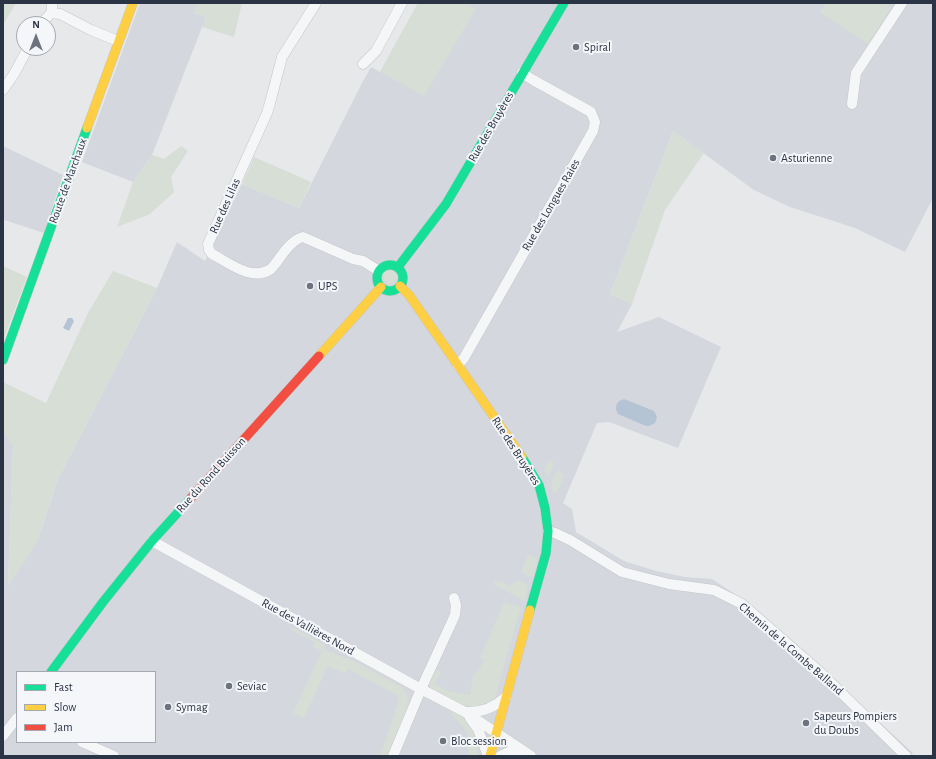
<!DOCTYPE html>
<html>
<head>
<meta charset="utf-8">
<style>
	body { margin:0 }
	#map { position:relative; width:936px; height:759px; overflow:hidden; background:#e6e8ea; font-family:"Alegreya Sans",sans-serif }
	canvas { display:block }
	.frame { position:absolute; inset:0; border:4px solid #2b3445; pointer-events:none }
	.legend { position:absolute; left:16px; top:671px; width:140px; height:72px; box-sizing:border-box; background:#f4f6f9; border:1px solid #a4a8b1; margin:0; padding:5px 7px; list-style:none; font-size:12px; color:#2b3445 }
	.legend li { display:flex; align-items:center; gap:8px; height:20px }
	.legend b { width:20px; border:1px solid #a4a8b1 }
	.north { position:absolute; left:16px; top:16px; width:40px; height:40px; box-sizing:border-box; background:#f4f6f9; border:1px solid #a4a8b1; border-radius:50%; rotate:0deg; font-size:11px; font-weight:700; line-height:16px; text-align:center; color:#2b3445 }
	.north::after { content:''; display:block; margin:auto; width:14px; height:18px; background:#6c737f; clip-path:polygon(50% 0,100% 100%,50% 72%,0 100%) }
</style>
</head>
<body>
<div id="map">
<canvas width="936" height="759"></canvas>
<div class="frame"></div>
<ul class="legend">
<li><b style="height:5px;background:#16e098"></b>Fast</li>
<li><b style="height:5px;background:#ffcf43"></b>Slow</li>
<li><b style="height:5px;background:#f24e42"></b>Jam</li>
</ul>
<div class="north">N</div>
</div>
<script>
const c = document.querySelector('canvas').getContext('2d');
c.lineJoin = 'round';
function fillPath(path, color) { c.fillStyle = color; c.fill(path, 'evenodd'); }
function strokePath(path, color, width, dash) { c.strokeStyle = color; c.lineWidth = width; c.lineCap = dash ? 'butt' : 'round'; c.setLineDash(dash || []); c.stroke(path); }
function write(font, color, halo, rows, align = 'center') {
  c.font = font + ' "Alegreya Sans",sans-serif'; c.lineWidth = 4; c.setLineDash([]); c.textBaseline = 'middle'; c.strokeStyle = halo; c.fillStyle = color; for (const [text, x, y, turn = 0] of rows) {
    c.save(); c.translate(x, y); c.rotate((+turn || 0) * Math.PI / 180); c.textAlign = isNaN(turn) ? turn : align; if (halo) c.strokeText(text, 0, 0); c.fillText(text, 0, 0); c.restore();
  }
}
fillPath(new Path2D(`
	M140,3H198L194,13L206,17L152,155L133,182L82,162Z
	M418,3H933V198L905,252L855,228L790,207L754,190L673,131L610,294L632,304L617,332L659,317L721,347L678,448L609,422L597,423L563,503L572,509L576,532L624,561L656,571L685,577L712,579L733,593L769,621L913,753L910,756H3V432L13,445L8,586L38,540L58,479L157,288L177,242L205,261L242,184L299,208L363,81L371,67L380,72ZM17,672H155V742H17Z
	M3,146L63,175L44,233L4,220L3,223Z`), '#d4d7dd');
fillPath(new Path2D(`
	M3,3H16L3,25Z
	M198,3H242L234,37L202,27L206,17L194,13Z
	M418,3H466L476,9L424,96L380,72Z
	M825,3H885L892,7L868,44L820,12Z
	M673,131L704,153L665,210L632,304L610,294Z
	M181,146L188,151L171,177L174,192L150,214L117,227L133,182L152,155L164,159Z
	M254,157L311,182L299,208L242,184Z
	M3,266L27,277L3,341Z
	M383 276a7 7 0 1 1 14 0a7 7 0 1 1-14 0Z
	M113,271L157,288L58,479L38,540L8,587L13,445L3,432V382L46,403L88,313Z
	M551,460L554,465L549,477L544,471L548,461Z
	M558,469L564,476L558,491L555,494L551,488L552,481Z
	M528,555L536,558L537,560L533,576H529L521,572Z
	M518,580C531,585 529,588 525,601L493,584L495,581L498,582L499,581L510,586Z
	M504,602L521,607L495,698C483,719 447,698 431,691L429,682L436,670H438L441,672L435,684L450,691L470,695L473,675C478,671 481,667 484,660L480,658Z
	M292,627L323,644L327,651L356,662L403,688C408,695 409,699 407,707L388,756H380L399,699L396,695L348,669L345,674L328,666L304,718L293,713L322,651L313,647L315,642L291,630Z
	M453,711C471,722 482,734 477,756H469L467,734L464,727L451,715Z`), '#d6ded6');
fillPath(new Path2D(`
	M68,318H72L74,321L69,331L63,328Z
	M624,399L654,411L657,417L655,423L649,426H646L618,414C614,407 616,401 624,399Z`), '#b4c4d5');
const street = new Path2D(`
	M316,3L282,57L270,103L267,113L208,244L209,250L212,254C229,263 252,282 271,269C280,259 290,240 303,237L353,259L363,261L379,271
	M51,13L52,9V3
	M41,24L51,13L60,14L91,30L118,41
	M363,64L376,51L402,3
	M3,90L14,74L28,48
	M852,104L856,73L902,3
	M458,365L464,358L593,131L595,122L591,112L533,80L522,73
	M548,531L555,533L570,540L622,572L669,584L714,590L742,604L821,673L906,756
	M152,541L421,689L465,712L531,756
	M465,712C481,713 494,708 506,697
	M470,718L478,729L488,756
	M3,736L17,718
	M82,742L114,756
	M393,756L421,689L455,615L456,605L454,598
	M500,756L511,751L525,753`);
const fast = new Path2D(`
	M377 278a13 13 0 1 1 26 0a13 13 0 1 1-26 0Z
	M398,267L446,204L564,3
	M3,360L87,128
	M522,457L539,485L545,508L548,531L546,553L530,610
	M51,672L103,602L152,541L191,498`);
const slow = new Path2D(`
	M87,128L133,3
	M400,286L409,295L522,457
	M319,356L381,287
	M490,756L530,610`);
const jam = new Path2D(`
	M191,498L319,356`);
strokePath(street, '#c4c6c8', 11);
strokePath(fast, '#c4c6c8', 10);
strokePath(slow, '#c4c6c8', 10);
strokePath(jam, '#c4c6c8', 10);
strokePath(street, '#f5f6f7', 10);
strokePath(fast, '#16e098', 9);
strokePath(slow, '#ffcf43', 9);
strokePath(jam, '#f24e42', 9);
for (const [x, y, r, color] of [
	[576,47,4,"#6c737f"],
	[773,158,4,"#6c737f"],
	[310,286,4,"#6c737f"],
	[229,686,4,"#6c737f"],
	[168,707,4,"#6c737f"],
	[806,723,4,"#6c737f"],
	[443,741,4,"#6c737f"]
]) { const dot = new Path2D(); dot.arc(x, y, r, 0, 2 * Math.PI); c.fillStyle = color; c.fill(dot); strokePath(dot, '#f4f6f9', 1.5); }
write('12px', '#2b3445', '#f4f6f9', [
	["Spiral",584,47],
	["Asturienne",781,158],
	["UPS",318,286],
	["Seviac",237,686],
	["Symag",176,707],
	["Sapeurs Pompiers",814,716],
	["du Doubs",814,730],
	["Bloc session",451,741]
], 'left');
write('12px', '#2b3445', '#f4f6f9', [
	["Rue des Bruyères",491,127,-60],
	["Route de Marchaux",68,181,-70],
	["Rue des Longues Raies",551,205,-60],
	["Rue des Lilas",225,206,-66],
	["Rue des Bruyères",516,451,57],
	["Rue du Rond Buisson",211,475,-48],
	["Rue des Vallières Nord",308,627,29],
	["Chemin de la Combe Balland",791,649,41]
]);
</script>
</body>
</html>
